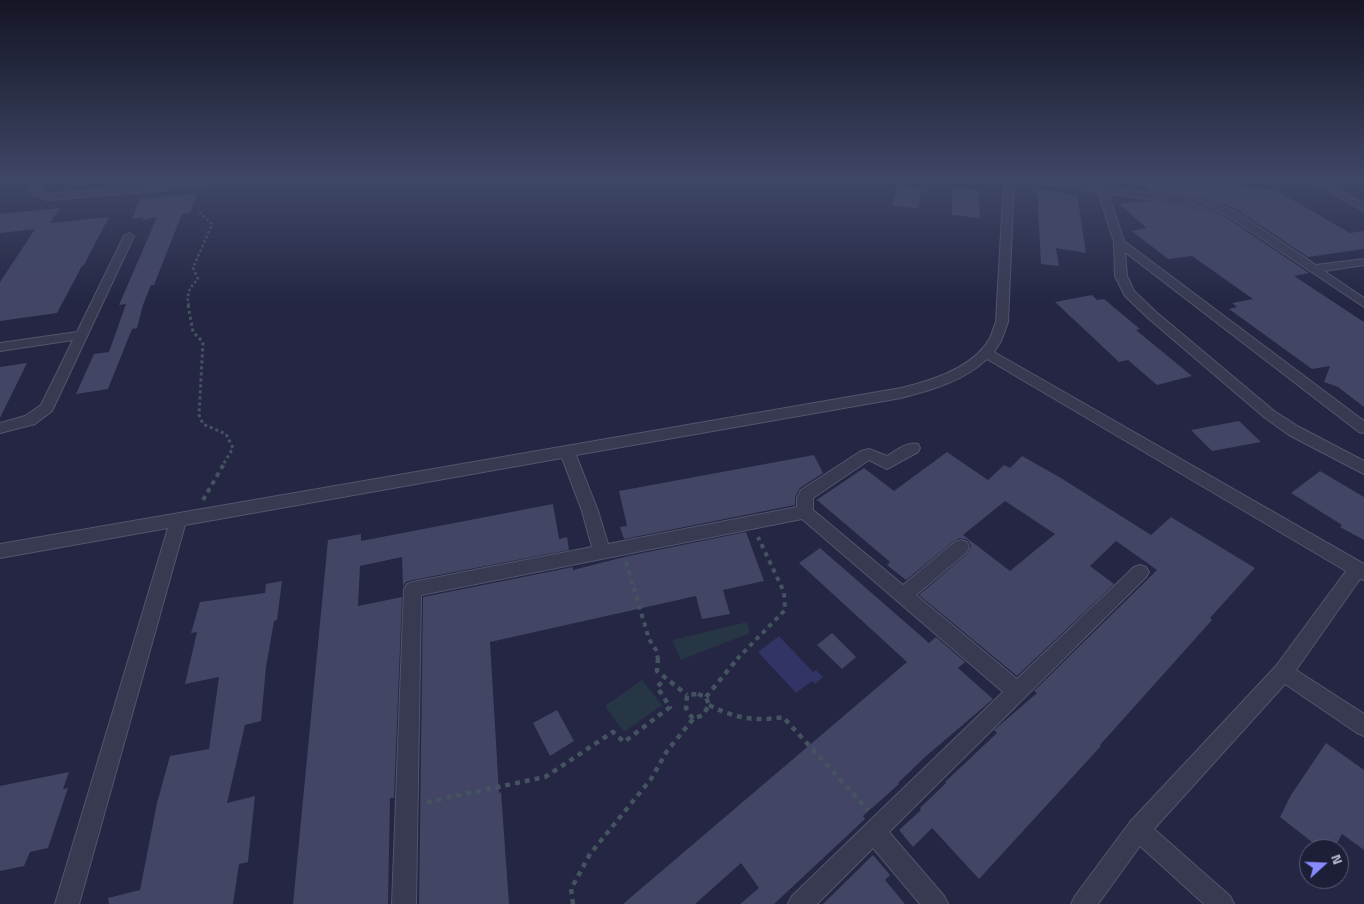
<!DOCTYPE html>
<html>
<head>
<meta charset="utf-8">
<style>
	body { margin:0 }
	#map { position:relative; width:1364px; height:904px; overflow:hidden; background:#242643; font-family:"Titillium Web",sans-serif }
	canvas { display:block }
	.north { position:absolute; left:1299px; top:839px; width:50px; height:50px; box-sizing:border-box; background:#1d1f38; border:1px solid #5a5b73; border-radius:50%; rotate:70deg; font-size:14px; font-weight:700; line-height:20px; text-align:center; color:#b5b6cc }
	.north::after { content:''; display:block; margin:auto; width:18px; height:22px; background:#888bff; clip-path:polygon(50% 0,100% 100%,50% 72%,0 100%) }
</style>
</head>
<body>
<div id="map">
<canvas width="1364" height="904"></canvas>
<div class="north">N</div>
</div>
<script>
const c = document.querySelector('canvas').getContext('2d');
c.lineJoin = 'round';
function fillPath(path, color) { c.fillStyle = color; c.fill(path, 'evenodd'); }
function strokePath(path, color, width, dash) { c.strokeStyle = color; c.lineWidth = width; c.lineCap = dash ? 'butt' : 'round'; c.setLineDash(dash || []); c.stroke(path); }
fillPath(new Path2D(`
	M747,622L750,633L681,660L672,640Z
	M642,680L662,705L624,732L605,706Z`), '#263644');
fillPath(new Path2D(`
	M779,636L813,672L816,670L823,677L815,684L812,681L796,693L758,652Z`), '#323465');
fillPath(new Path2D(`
	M1144,180H1191L1277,191L1350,233L1364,231V249L1308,257L1234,208L1214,201L1147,191Z
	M897,185L922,189L918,209L892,205Z
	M952,187L978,190L980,218L952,215Z
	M1038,189L1077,195L1086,253L1056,248L1059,266L1041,264L1038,208Z
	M197,193L190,213L182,214L154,285H151L143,305L137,328L132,329L108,389L76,394L94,354L109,352L126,304L119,305L157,217L142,220L143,217L132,219L140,199Z
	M1150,201L1212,211L1224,216L1309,273L1294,276L1364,322V407L1338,387L1324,382L1330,366L1312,369L1229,309L1237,307L1232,303L1253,299L1192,256L1168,259L1132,231L1147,228L1119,204Z
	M60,208L50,223L109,217L84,265L82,266L57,313L0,321V282L35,229L0,233V214Z
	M1092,295L1097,300L1104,299L1140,329L1136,330L1192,376L1157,385L1128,360L1119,362L1055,302Z
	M27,363L0,418V367Z
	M1239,421L1261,442L1212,451L1191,430Z
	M947,452L988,480L1004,465L1010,468L1022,456L1061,478L1151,535L1171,517L1255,568L1210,618L1212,620L1100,745L1101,746L979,879L932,828L913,847L899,830L921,810L920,808L946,783L945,782L997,733L994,730L1037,693L1034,691L1157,570L1116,541L1090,566L1114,584L1017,676L919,595L968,553L971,546L968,540L960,538L954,541L906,580L887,565L890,562L817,500L815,501L864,468L894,491ZM1005,501L1055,534L1010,571L963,535Z
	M814,455L823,473L800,488L795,497V505L624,539L620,527L627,526L619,491Z
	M1320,471L1364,497V540L1340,527L1342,525L1291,493Z
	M553,504L559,539L567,537L569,550L413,580L406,582L403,586L402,557L360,566L358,606L402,597L394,798H390L388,904H293L328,540L361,534V541Z
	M746,532L764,581L723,590L730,614L702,619L696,596L490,642L499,793L501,792L509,904H419L423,597L573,567V570L628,556Z
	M820,548L929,643L936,637L965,662L958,668L993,699L925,757L898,783L899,784L863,816L865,819L774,904H740L759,888L741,863L695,904H623L907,662L799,563Z
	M282,581L277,620L274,621L266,667L261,721L245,725L227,803L255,796L248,862L239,864L233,904H109L108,898L140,890L157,803L170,756L209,749L219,677L185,684L197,632L191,633L200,602L265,593L266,584Z
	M832,633L856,657L842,669L817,645Z
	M557,710L574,741L550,756L533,723Z
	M1326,743L1364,770V850L1342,834L1334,849H1321L1280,817L1291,795Z
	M69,772L63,789L68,788L48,848L30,852L24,866L0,871V786Z
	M873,855L890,875L885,880L905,904H823Z`), '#434565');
const minor = new Path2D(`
	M34,180H44L39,187L42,191L48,194L214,180L212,182L189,188L47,200L34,195L29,187Z
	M1004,180H1014L1008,322L1001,341L994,352L1364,564V580L1360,579L1296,670L1364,714V736L1357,733L1285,684L1154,829L1230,896L1234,904H1204L1140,846L1098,904H1071L1075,896L1130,822L1276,666L1346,571L987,359C964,381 931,390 901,398L576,455L598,511L608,544L797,507V498L801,490L861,451L869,449L887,456C896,451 907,441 918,444L920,448L918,452L887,469L869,460L813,498V510L903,585L955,542L961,540L967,542L969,547L967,552L916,595L1017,679L1134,567L1140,565L1146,567L1149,572L1146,577L889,832L944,896L948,904H920L873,848L817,904H788L792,896L1003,692L802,519L421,595L416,904H392L404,589L407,584L413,582L592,547L582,511L562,458L185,525L79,904H55L168,528L0,558V544L901,388C931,381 972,368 989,340C992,335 993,328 996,322Z
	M1033,180H1057L1214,203L1233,210L1316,265L1364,259V265L1324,271L1364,298V307L1225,214L1212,209L1108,193L1124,241L1364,421V433L1359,432L1125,252L1127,276L1134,291L1156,312L1274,411L1299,427L1364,461V474L1289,435L1264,417L1148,318L1125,296L1115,276L1114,242L1098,192L1038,183Z
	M1309,180H1321L1364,204V211Z
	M129,233L134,236L52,411L35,424L0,433V423L25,416L41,405L73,340L0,351V343L77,332L124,236Z`);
strokePath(minor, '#53556d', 2);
strokePath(new Path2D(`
	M189,306C186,294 189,288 198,279L193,268L212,224L199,212`), '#445360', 2.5, [2.5, 2.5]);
strokePath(new Path2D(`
	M188,305L193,332L203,342L199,415L203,424L226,434L233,448L224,463`), '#445360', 3, [3, 3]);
strokePath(new Path2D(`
	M203,500L225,462
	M626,562L649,639L656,650L658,659
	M737,659L785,610L784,592L758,537`), '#445360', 4, [4.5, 4.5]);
strokePath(new Path2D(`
	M658,658L657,671L687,695
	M698,694L706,697L709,705L703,715L693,719L686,708L687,695Z
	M706,697L738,658
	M709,705C734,718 755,722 783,717L868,810
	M427,802L545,777L613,732L624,742L670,707L657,687L664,680
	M573,904L571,889L590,854L651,779L667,751L693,719`), '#445360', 4.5, [5, 5]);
fillPath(minor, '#383a52');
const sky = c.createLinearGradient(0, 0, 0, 306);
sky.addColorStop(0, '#141525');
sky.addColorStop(0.59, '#3f4766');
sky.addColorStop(1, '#3f476600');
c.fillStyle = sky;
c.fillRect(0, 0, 1364, 306);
</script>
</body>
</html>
